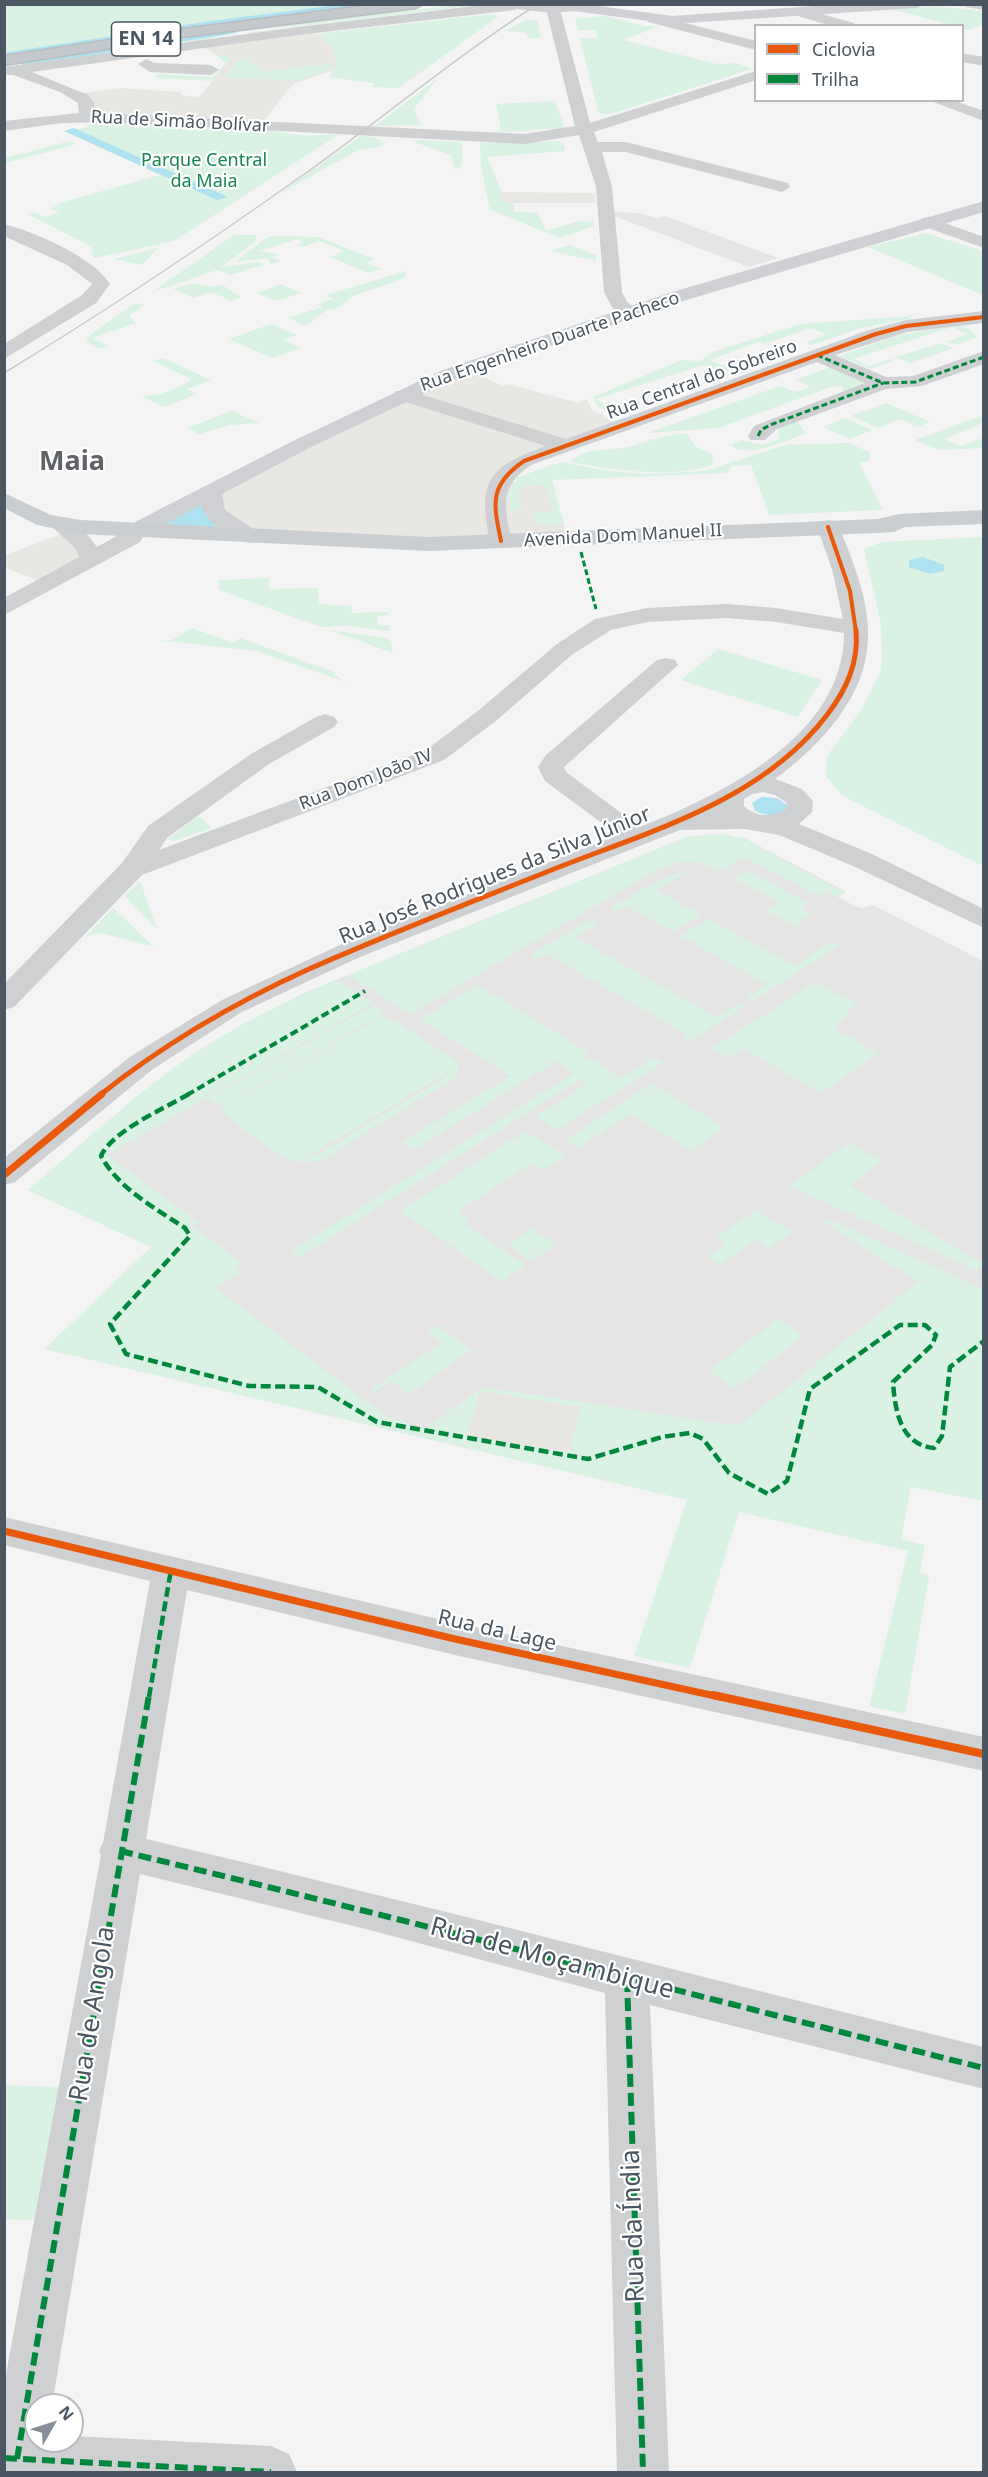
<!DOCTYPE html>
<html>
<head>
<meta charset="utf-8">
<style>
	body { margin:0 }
	#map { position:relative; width:988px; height:2477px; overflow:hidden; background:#f4f4f4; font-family:"Noto Sans",sans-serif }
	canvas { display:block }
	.frame { position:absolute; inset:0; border:6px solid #4a5661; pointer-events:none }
	.legend { position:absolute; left:754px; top:24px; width:210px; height:78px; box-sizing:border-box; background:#fff; border:2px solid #b7bbc0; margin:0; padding:8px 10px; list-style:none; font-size:18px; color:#4a5661 }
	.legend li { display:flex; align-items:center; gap:12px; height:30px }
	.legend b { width:30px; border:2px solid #b7bbc0 }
	.north { position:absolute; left:24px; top:2393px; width:60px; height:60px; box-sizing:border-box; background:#fff; border:2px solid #b7bbc0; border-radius:50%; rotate:51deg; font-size:16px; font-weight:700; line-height:24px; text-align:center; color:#4a5661 }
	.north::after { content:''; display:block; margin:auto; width:21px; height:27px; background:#868d94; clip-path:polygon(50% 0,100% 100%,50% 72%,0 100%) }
</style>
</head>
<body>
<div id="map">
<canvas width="988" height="2477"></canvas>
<div class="frame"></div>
<ul class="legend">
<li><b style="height:8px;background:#e8590c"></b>Ciclovia</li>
<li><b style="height:8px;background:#00873e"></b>Trilha</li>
</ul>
<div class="north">N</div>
</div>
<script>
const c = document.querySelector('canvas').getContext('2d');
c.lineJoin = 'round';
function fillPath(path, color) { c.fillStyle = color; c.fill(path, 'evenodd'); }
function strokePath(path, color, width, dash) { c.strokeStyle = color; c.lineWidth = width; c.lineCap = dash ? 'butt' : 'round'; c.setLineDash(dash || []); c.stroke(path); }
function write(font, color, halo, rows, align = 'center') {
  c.font = font + ' "Noto Sans",sans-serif'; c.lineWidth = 4.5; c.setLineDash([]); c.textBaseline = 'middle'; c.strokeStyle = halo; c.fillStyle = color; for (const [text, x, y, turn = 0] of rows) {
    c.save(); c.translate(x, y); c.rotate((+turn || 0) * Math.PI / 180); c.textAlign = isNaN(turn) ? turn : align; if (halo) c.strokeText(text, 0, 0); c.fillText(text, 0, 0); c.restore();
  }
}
fillPath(new Path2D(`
	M310,30L334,47L337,55L334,70L293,84L261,125L89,116L76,94L120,88L182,92L180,95L199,97L232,58L220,57L221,55L214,54L201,44Z
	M502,192L595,193V203H501Z
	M466,369L503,386L508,384L579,403L587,399L592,410L620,424L565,444L405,395Z
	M403,396L562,445L508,471L498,541L251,535L232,525L213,493Z
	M552,480L567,537L505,540L501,483Z
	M67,532L88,552L45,583L5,568V555Z`), '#e8e7e3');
fillPath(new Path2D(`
	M613,212L638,213L658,218L665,216L778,258L749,267L614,216Z
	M712,834L744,838L843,890L845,893L838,897L849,903L861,908L873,905L983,961V1484L830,1455L815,1529L45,1349L151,1247L28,1190L163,1076L209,1044L306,992L687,837Z`), '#e6e5e6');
fillPath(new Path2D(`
	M4,5L5,4L357,5L171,29L5,55Z
	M455,5H478L289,27L230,37L299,24Z
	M936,6L983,11V25L968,30L963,29L962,26L951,25L892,9Z
	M492,14L499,16L399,88L372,87L374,83L328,77C345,58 333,45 315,34Z
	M606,16L644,26H660L623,40L717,64L737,63L752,69L611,114H599L580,38H597L596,30H578L575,19Z
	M525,20H537L541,38H528L526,33L506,31Z
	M236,31L193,43L190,41L5,67Z
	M214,54L232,58L213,81L155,78L158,74L213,77L226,63Z
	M243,57L263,72L330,63L328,70L294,81L223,77Z
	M438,78L414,109L421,125L375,126Z
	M555,101L564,126L562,128L493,133L501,129L496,104Z
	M108,121L279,131C299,138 315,134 338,135L174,241L95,258L90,254L93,250L90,246L27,214L35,212L44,217L59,213L50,208L59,206L56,204L160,175L64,131L89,127L85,125Z
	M361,136L374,137L386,144C375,149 366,147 355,152L275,196Z
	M420,140L462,142V166L455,170L451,155L414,142Z
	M70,141L77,144L5,163V158Z
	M557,141L564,144L565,151L487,157L502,192L501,202L514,203V212L538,213L546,231L579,221L594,222V226L560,238L490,210L481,167L480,143Z
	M926,233L983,251V295L868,247Z
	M234,235H257L256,241L221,267L259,262L263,265L230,275L217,270L152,292Z
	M269,236L319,237L374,259L366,263L381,269L369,273L330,257L344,251L319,241L303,247L297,244L303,242L297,239L259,251L279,254L272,257L281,261L271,264L267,258L235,262Z
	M569,245L596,255V261L551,251Z
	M158,248L142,265L114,259Z
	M406,271L405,278L353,296L334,310L328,309L306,326L288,318L322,307L318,304L333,299L326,295Z
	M195,283L212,287L221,284L241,297L232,301L211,292L194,298L173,289Z
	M281,284L301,293L277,301L256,293Z
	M135,303L145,305L131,314L130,318L136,323L92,338L108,346L99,349L86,342L90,335Z
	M912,316L909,319L861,328L812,345L806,342L826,334L811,328L764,344L758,342L710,360L724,366L747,358L753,361L698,381L719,372L704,365L596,399L611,407L634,398L640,401L608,412L598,407L593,397L682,360L700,361L713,352L800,324Z
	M271,324L297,335L284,340L301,348L272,358L229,339Z
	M963,325L978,337L956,345L947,342L968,334L952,327L853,359L869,366L890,359L894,360L870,369L839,356L898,335Z
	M942,343L953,348L911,363L895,357Z
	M163,358L211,380L187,389L197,394L164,407L141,396L161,394L180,387L191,379L154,361Z
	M833,366L865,380V385L844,394L842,386L831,387L718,428L648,433L780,386L795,392L811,387L796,380Z
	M886,403L930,422L917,427L901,419L878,428L851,416Z
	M232,411L260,423L230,425L199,434L187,428Z
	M984,415L983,423L944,439L961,446L983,438V448L940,450L915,440Z
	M845,418L872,430L850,439L823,427Z
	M797,421L806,433C788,440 745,460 731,445L741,440L763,445L779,439L778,429Z
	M677,434H687L695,446L713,455L712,465C667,479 616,470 570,462C586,446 608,452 627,447C645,443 659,436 677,434Z
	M849,443L871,453L868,462L859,463L883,510L769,515L751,465L731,466L728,473L552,480L564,524L541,525L536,522L532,513L552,512V500L544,485L521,487L518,496L521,509L511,510L509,494L518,477L561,462L609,471L645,474L705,471L785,445Z
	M983,537V866L841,795L826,776L827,756L862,709L880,673L882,661L881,624L864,549L882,542Z
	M269,578V589L318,588L319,604L351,606L352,613L389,612V615L377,616L378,625H390V631L350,626L321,627L219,590V580Z
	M192,628L233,643L241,638L336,673L334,675L349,683L256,651L159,640H172Z
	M329,630L385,638L391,641L393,653Z
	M718,649L822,680L798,717L681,680Z
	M200,817L212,828L174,841L167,840L195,818Z
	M725,834L744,839L845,893L838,897L826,891L819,896L745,857L720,871C694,857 678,860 653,872L410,1014L348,975L687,837Z
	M746,870L809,903L801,909L811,914L797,922L800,924L797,927L765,910L779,902L733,878Z
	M689,871L656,890L701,915L673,932L627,906L618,911L611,908L661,879Z
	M140,881L157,929L124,896Z
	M113,908L154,947L101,933L86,936Z
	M709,919L795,966L832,941L840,945L752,1001L747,998L767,984L680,936Z
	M590,920L597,924L575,937L716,1017L739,1003L745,1006L687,1043L682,1040L688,1035L547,954L537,959L530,955Z
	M336,980L373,1003L107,1155L198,1222L193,1226L242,1263L236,1267L241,1272L216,1288L387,1417L424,1429L483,1387L739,1426L918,1282L824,1222L828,1219L983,1289V1501L911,1487L901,1539L925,1545L920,1573L929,1576L905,1714L869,1706L908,1551L739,1512L690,1668L634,1656L687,1500L45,1349L151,1247L28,1190C87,1140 144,1085 209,1044C249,1019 292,998 336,980Z
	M815,982L856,1004L834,1028L879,1053L820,1093L743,1048L727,1058L711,1049Z
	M478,985L588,1052L584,1055L622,1078L656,1057L664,1062L557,1130L536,1116L586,1085L579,1080L300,1257L291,1251L574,1073L556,1061L414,1150L402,1142L510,1076L420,1019Z
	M374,1005L385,1012L379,1017L393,1020L454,1059L459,1067L456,1077L324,1159C288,1173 253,1135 226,1115L222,1106L208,1099ZM373,1022L232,1103V1102L365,1024ZM449,1072L445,1077L318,1154L302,1157L308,1156Z
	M652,1084L725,1128L691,1151L631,1114L577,1148L565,1140Z
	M526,1131L565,1156L543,1170L532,1163L458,1211L470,1219L464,1224L525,1265L502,1281L400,1211Z
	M850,1143L881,1161L850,1185L983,1264L976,1270L789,1186Z
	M756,1210L791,1232L769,1248L756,1239L720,1265L708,1257L726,1244L716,1238Z
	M532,1228L556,1244L531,1261L508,1245Z
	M778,1319L804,1336L735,1389L709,1371Z
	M438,1325L472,1350L408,1394L391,1381L374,1392L371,1390L441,1342L428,1332Z
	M5,2085L59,2087L34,2220L5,2219Z`), '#d9f2e3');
fillPath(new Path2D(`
	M480,1391L581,1407L568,1452L467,1436Z`), '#e7e6e1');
fillPath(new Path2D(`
	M74,128L228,197L217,200L64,131Z
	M198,502L218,529L154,526Z
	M923,557L944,565V571L930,574L909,567V560Z
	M761,797L777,798L787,805C784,819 765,816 755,811L752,803Z`), '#aee2f0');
strokePath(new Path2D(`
	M4,55L213,23L363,4
	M25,63L235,31`), '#aee2f0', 4.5);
const trunk = new Path2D(`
	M378,4H423L416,8L183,37L4,65V56L183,29Z`);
strokePath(trunk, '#b9bec3', 3);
fillPath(new Path2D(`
	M491,4L522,6L515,10L298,35L32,72L88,95L94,102L95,113L524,134L575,126L546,9L553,5L560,9L590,123L756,71V80L594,132L598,142H626L788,183L790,187L782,192L626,152H602L612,187L622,292L627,302L640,312L631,318L613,309L604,292L596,187L579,135L524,144L113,122L62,123L4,131V121L79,113L78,103L60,92L13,75H4V67L298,27Z
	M800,8L854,23L856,26H831L795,15V9Z
	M653,15L756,41V50L648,22L646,19Z
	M962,53L984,57V66L962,62Z
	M146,59L154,63L211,65L219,70L211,75L150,72L138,64Z
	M928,100H952L984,111V121Z
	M928,217L984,237V248L922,226L919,222L922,218Z
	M4,224C35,232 93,257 110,284L96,303L4,359V344L82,295L92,284L67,265L4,236Z
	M984,311V323L907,332L835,355L886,377L913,376L984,351V364L922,386L886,389L777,429L765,440H751L748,436L754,426L865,383L817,362L531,465C498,488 504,506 512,541L509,546H493L490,541C477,481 489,466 546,446L396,399L393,395L396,391H410L566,439L869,330L906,320Z
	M828,520L836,522L839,527C868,597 887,652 838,718C820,742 799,761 775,779L802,789L813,801L812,812L799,824L872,854L984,909V928L853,866L779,835L744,829L680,830L360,957L242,1012L153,1069L15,1182L4,1185V1158L131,1056L222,1000L340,945L618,835L545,781L538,767L546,755L657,660L666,658L675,660L678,665L564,767L566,772L640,827C723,794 844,736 844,633L776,622L726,618L647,622L611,630L573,654L497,720L444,760L142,875L14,1007L4,1010V984L122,863L148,826L251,754L316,717L325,714L334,717L338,722L334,727L269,764L167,838L159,850L426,750L479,710L557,644L595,619L647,608L726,604L776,608L843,619L832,569L817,527L820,522ZM763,792L775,795L787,803L786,809C773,818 755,817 744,806V799L752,794Z
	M4,1517L455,1623L984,1737V1771L455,1655L187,1590L146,1839C426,1905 704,1978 984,2047V2089L650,2005L669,2472H617L605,1993L370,1930L140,1874L52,2405H36V2441H72V2436L271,2446L289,2454L297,2472H4V2385L101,1855L99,1851L103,1843L150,1581L4,1545Z`), '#ced0d2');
fillPath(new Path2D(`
	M61,518C76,522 89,535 97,547L124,532L129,525H145L148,530L140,542L4,615V598L79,557L76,549L50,525L53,520Z`), '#ced0d2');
fillPath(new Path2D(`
	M500,4H601L599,6L672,16L844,4H924L917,8L672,24L574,11L553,13L507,8Z
	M964,4H984V10L966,7Z
	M984,201V212L683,301L457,378L309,448L222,494L225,510L258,532L261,537L258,542C236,547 209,525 201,505L145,535H129L126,530L129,525L295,440L443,370L669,293Z`), '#ced0d4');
fillPath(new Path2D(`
	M4,493L51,515L81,520L428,537L878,519L899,514L984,510V524L905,527L894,532L878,533L428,551L81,534L37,525L4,508Z`), '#caced1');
fillPath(trunk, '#c4c9cd');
strokePath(new Path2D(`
	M4,373C106,311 206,244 303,175C382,119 456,56 538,4`), '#c9cacc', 1.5);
strokePath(new Path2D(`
	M817,355L883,383L915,382L984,357
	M758,436L761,430L770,425L883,383
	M581,552L596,609`), '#00873e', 3, [6, 3]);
strokePath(new Path2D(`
	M187,1095L365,991`), '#00873e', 4, [8, 4]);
strokePath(new Path2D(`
	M189,1094C165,1108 112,1131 101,1156C119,1189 155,1208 185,1228L190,1236L110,1324L126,1354L249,1386L318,1387L377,1422L588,1459L662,1437L690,1433L703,1439L729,1473L768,1494L787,1481L810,1389L900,1325H925L936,1335L932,1345L893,1382C895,1410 900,1445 934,1448L942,1436L950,1367L984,1341
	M149,1697L171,1570`), '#00873e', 4.5, [10, 4.5]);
strokePath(new Path2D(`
	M120,1851C409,1920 696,1996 984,2068
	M627,1979L643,2472
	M4,2458L271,2472
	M17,2459L149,1695`), '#00873e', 6, [13, 6]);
strokePath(new Path2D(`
	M828,527L850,591L856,632
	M501,541C493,503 489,485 524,461L876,334L906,326L984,317`), '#e8590c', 4);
strokePath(new Path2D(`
	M100,1095C165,1043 234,1003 309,969C388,934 469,903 549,871C646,832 760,803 827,715C846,690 859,663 856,630`), '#e8590c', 5);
strokePath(new Path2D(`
	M4,1175L102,1094
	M4,1531L455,1639L720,1697`), '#e8590c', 7);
strokePath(new Path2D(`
	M713,1695L984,1754`), '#e8590c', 8);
write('18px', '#4a5661', '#fff', [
	["Rua de Simão Bolívar",180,122,3],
	["Rua Engenheiro Duarte Pacheco",550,342,-19],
	["Rua Central do Sobreiro",702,380,-20],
	["Avenida Dom Manuel II",623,536,-3],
	["Rua Dom João IV",366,780,-21]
]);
write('18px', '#17864f', '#fff', [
	["Parque Central",204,161],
	["da Maia",204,182]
]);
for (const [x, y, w] of [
	[146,39,69]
]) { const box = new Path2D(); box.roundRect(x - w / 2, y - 17, w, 34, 4.5); c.fillStyle = '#fff'; c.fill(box); strokePath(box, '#4a5661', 1.5); }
write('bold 20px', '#4a5661', null, [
	["EN 14",146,39]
]);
write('21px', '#4a5661', '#fff', [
	["Rua José Rodrigues da Silva Júnior",495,876,-22],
	["Rua da Lage",497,1631,13]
]);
write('26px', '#4a5661', '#fff', [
	["Rua de Moçambique",552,1959,15],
	["Rua de Angola",93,2014,-81],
	["Rua da Índia",634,2226,-92]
]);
write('bold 27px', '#5f6368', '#fff', [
	["Maia",72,462]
]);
</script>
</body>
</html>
